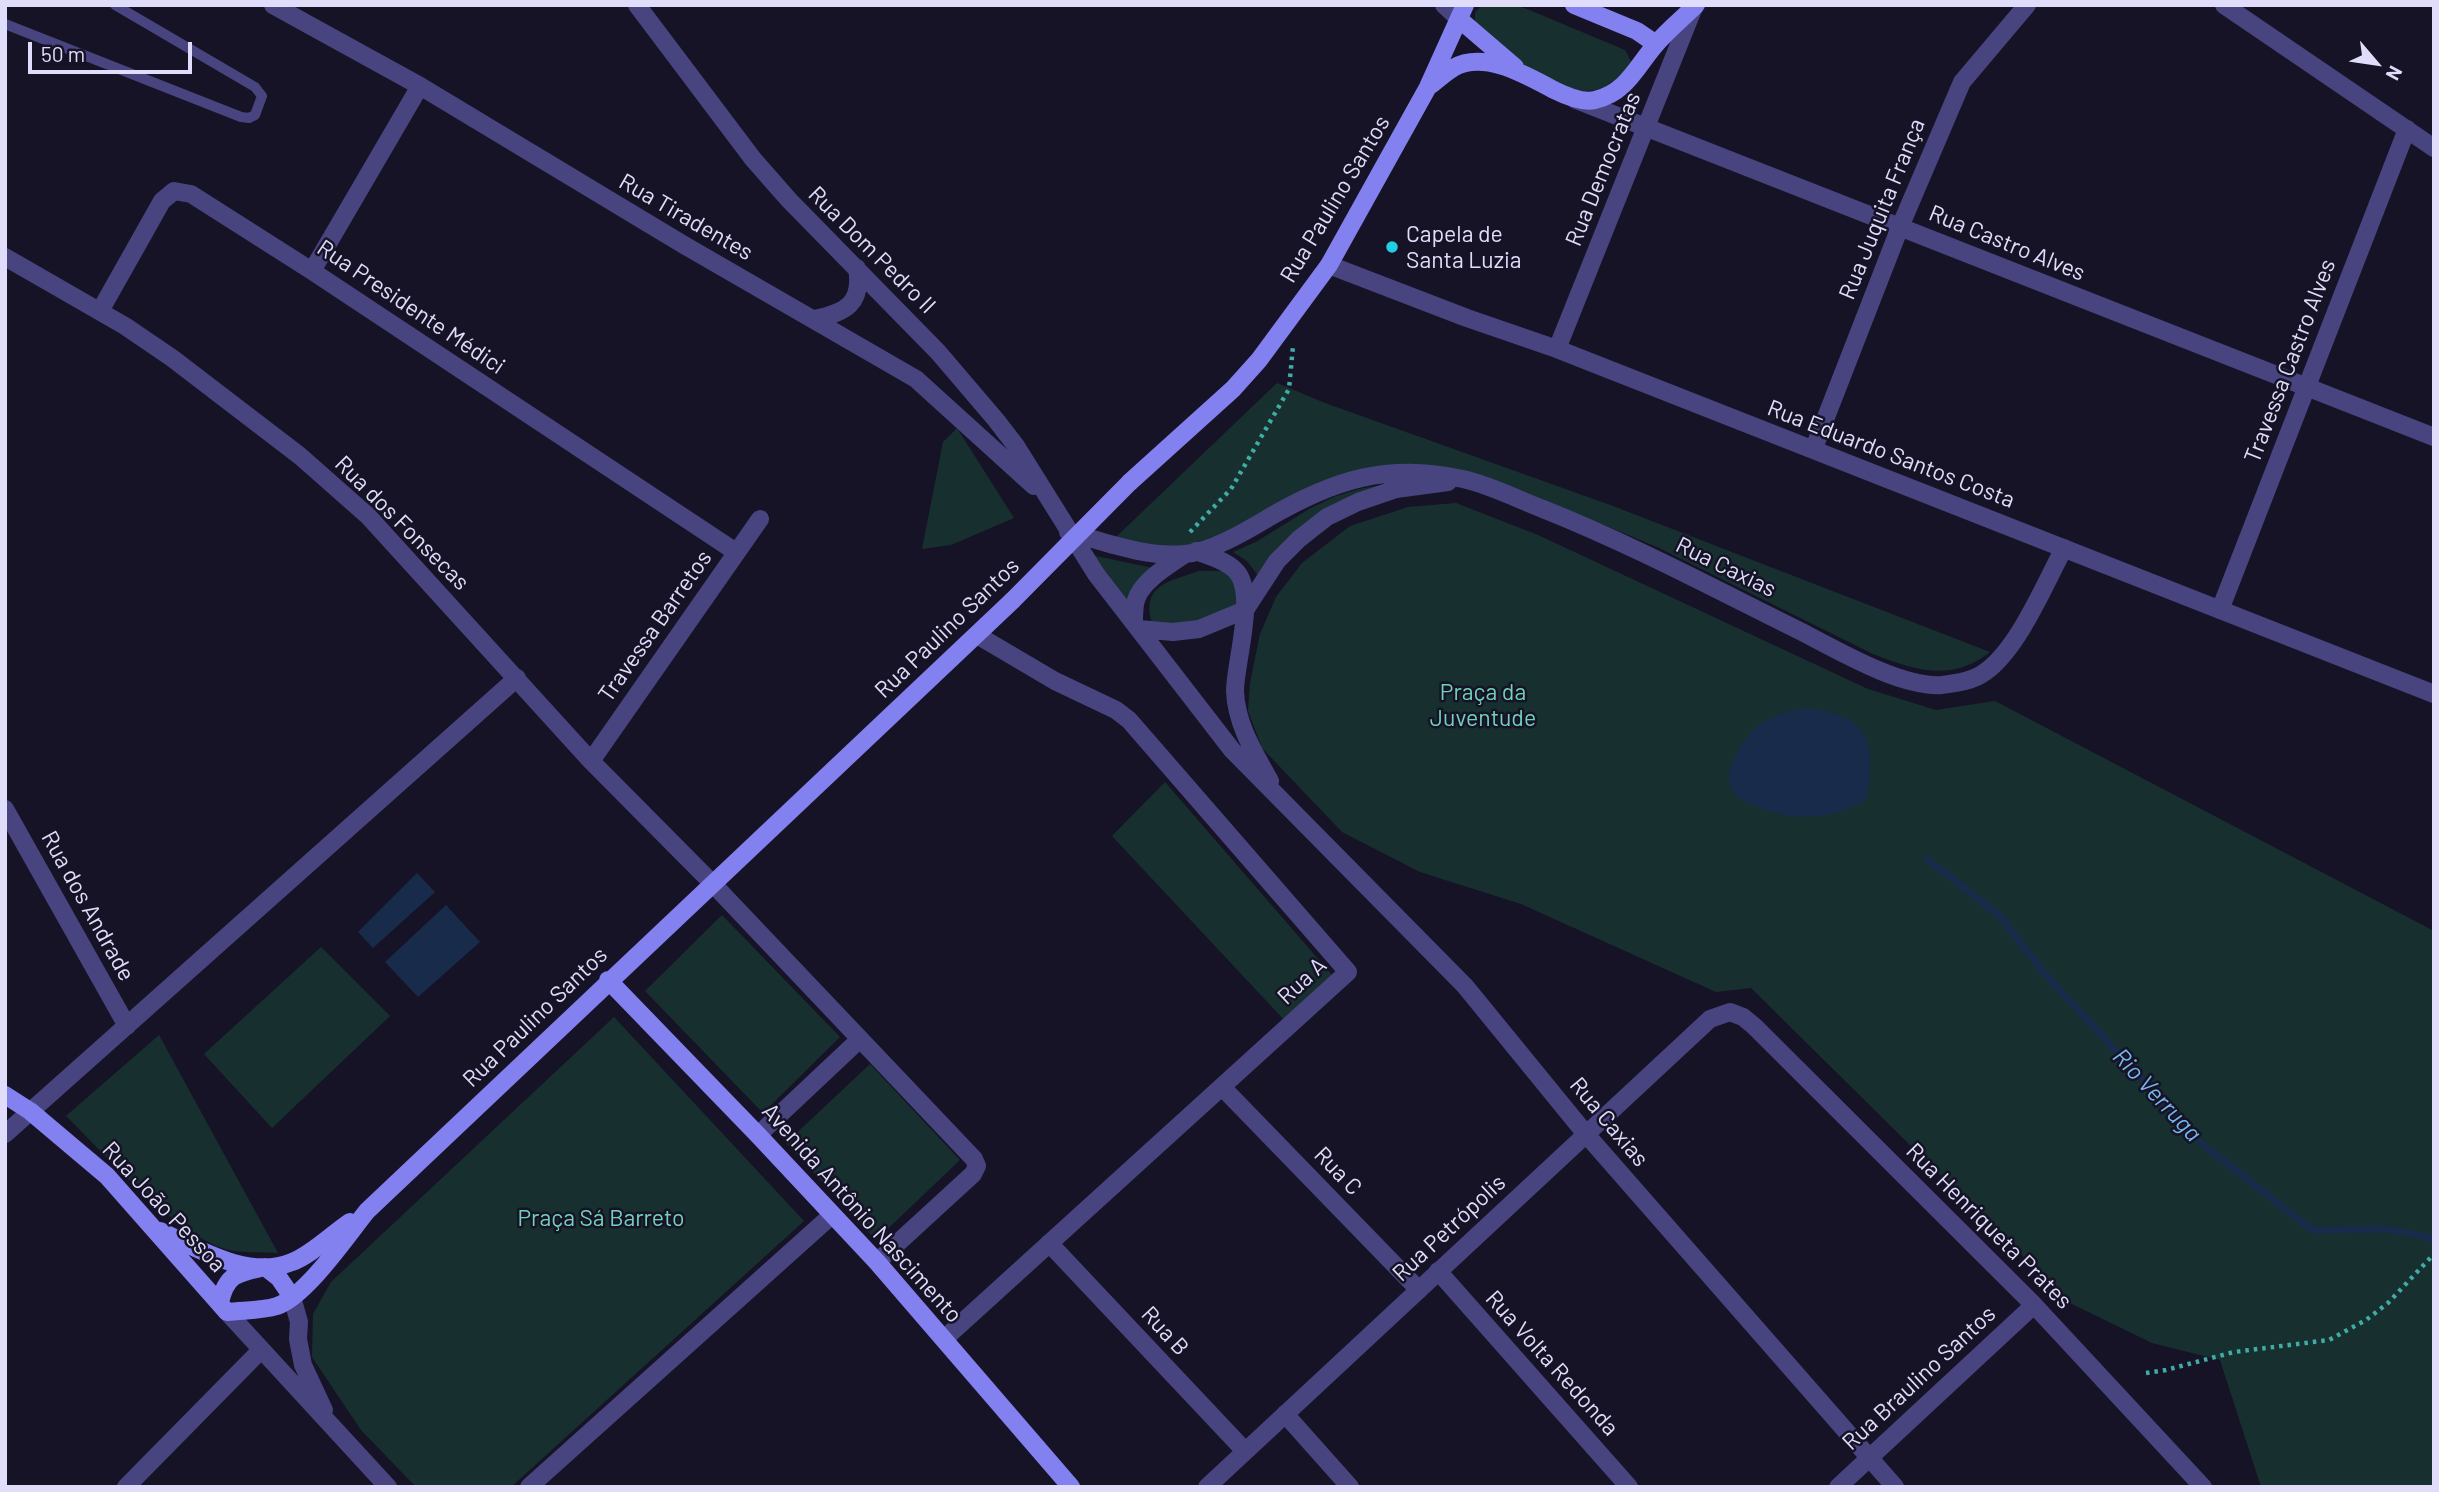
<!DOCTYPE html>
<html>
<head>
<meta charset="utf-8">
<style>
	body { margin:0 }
	#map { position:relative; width:2439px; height:1492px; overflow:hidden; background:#161326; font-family:Barlow,sans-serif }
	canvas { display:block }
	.frame { position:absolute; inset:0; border:7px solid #e0ddfb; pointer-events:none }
	.north { position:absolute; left:2341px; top:28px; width:70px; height:70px; -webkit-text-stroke:5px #161326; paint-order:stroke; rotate:119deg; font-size:19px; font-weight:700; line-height:28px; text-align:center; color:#e0ddfb }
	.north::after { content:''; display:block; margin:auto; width:24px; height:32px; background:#e0ddfb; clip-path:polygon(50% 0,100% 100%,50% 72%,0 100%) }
	.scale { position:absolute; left:28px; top:42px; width:164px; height:32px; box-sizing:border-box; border:4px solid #e0ddfb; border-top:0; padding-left:9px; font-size:21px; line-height:24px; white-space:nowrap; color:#e0ddfb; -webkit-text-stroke:5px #161326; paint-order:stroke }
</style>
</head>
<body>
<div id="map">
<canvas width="2439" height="1492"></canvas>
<div class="frame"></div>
<div class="north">N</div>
<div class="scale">50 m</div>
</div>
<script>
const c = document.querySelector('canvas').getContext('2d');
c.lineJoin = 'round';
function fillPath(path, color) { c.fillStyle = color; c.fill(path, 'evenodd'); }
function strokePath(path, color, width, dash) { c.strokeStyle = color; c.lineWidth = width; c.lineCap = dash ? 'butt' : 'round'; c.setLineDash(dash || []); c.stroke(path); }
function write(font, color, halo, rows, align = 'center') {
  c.font = font + ' Barlow,sans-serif'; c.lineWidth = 5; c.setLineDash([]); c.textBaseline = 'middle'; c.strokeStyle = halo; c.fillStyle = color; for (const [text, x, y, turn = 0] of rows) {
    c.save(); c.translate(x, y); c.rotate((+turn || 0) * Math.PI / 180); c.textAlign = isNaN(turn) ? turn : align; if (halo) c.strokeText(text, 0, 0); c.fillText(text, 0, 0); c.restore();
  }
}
fillPath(new Path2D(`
	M1483,5H1514L1527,9L1625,50L1633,65C1619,77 1605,91 1586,91C1549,91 1503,49 1475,27V12Z
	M1277,383L1325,403L1613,506L1990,652C1951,683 1915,670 1873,654L1657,547L1551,503L1380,469L1342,474L1204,544L1170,548L1125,543L1116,537Z
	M957,428L1014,518L951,545L922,549L943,442Z
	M1403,483L1364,494L1263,582L1247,561L1233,552L1256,542L1309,509L1336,496L1363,488Z
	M1456,503L1538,535L1868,689L1936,710L1995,701L2434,931V1487H2261L2220,1360L2152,1343L2070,1303L1751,988L1716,992L1521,904L1420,872L1342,832L1262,748L1248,711L1250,683L1260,634L1276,597L1302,563L1350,526L1408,507Z
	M1091,555L1153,568L1129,603Z
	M1199,571H1223L1238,582L1236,612L1209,624H1152C1141,584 1169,582 1199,571Z
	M1165,782L1332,975L1287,1023L1112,836Z
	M722,915L840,1037L763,1113L645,991Z
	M321,947L390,1016L272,1128L204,1054Z
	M614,1017L804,1221L511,1487H416L361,1430L312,1357L313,1314L331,1282Z
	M159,1035L278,1253C262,1252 244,1253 229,1250C176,1237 106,1155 66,1116Z
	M870,1064L960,1160L876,1240L786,1143Z`), '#17302f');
fillPath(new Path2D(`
	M1805,708C1869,714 1877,741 1867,799C1831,822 1787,822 1749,803C1741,799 1732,795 1730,785C1727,777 1731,767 1734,759C1748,727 1771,713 1805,708Z
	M417,873L435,892L373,948L358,932Z
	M446,905L480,942L418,997L385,962Z`), '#182b4b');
strokePath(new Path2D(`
	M1927,859L2000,916L2043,972L2201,1143L2312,1230L2387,1229L2429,1237L2434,1242`), '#182b4b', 7);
strokePath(new Path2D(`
	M1190,532L1231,489L1289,389L1293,346
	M2146,1373L2166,1370L2234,1352L2329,1340L2366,1320L2388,1303L2434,1254`), '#40aca6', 4.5, [3.5, 5]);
strokePath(new Path2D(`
	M5,24L241,117L249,118L255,115L262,96L255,87L115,5`), '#47447f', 10);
strokePath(new Path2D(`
	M273,5L420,86L684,245L916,379L1034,486
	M637,5L753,159L789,200L938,352L996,420L1016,446L1096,574L1232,750L1465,986L1585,1133L1895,1487
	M1444,5L1459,19
	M2224,5L2434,148
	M1574,99L2434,437
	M5,257L125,326L172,358L300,456L368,516L591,761L713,884L974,1159L977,1166L973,1174L877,1262
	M1329,265L1467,318L1557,349L2434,694
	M312,271L420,86
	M100,311L162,201L174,191L191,194L312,271L736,552
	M814,319C846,313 863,303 857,268
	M1557,349L1694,7
	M1814,448L1900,227L1962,82L2027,5
	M1068,532C1105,542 1146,558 1185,554C1211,552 1246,531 1268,518C1333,480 1388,462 1463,479C1490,485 1517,499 1543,509C1631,544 1715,589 1800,631C1837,650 1901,688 1942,685C1957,683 1973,681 1985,672C2018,649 2045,584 2064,548
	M1196,551C1208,556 1225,560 1235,570C1258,592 1235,662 1235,691C1236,724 1255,754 1270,781
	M2220,610L2407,129
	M1134,622C1134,615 1134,607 1136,600C1142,580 1170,565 1185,554
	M1139,629L1173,632L1199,629L1245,610L1277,561L1299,539L1327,517L1358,502L1396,489L1448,482
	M591,761L760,519
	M5,809L127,1026
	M1222,1087L1419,1290
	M5,1134L517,678
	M758,1135L860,1039
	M1049,1243L1245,1451
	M1438,1271L1629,1487
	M944,1339L1348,972L1129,720L1116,710L1055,681L977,635
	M1285,1414L1350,1487
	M126,1487L261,1350
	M1207,1487L1710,1019L1730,1012L1743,1017L1754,1026L2034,1305L2203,1487
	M1838,1487L2034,1305`), '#47447f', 18);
strokePath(new Path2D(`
	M292,1297L299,1322L298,1339L303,1365L324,1410
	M227,1312L388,1487
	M529,1487L832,1215`), '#47447f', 18);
strokePath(new Path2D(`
	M1574,5L1637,31L1656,44
	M1459,19L1515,67
	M1431,85C1438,79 1445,73 1453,68C1484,50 1526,75 1554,90C1566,96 1582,103 1595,100C1628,92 1637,65 1657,43C1669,29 1683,18 1696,5
	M1130,482L1233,389L1259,360L1329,265L1428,87L1465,5
	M608,980L758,1135L877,1262L1071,1487
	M5,1095L30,1111L107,1176L227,1312C243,1310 261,1311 277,1306C306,1296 347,1236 367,1211L1012,601
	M160,1231C199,1249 248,1280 292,1262C311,1255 332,1234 350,1222
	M220,1302C227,1273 238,1273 265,1267L279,1278L292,1297`), '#8380ef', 18);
strokePath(new Path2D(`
	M1012,601L1130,482`), '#8380ef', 18);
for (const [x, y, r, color] of [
	[1392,247,7,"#21cee3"]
]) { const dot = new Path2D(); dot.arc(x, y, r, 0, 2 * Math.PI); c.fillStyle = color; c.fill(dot); strokePath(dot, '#161326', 2.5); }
write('23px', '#e0ddfb', '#161326', [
	["Rua Democratas",1603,169,-68],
	["Rua Paulino Santos",1335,199,-59],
	["Rua Juquita França",1882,209,-68],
	["Rua Tiradentes",686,217,30],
	["Rua Castro Alves",2007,243,22],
	["Rua Dom Pedro II",872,250,45],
	["Rua Presidente Médici",411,307,34],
	["Travessa Castro Alves",2290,361,-69],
	["Rua Eduardo Santos Costa",1891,454,21],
	["Rua dos Fonsecas",402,523,45],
	["Rua Caxias",1726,567,26],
	["Travessa Barretos",655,626,-55],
	["Rua Paulino Santos",947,628,-44],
	["Rua dos Andrade",88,906,61],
	["Rua A",1302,981,-43],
	["Rua Paulino Santos",535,1017,-44],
	["Rua Caxias",1609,1122,50],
	["Rua C",1338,1171,46],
	["Rua João Pessoa",164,1207,47],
	["Avenida Antônio Nascimento",862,1213,48],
	["Rua Henriqueta Prates",1989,1226,45],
	["Rua Petrópolis",1449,1228,-43],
	["Rua B",1165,1331,47],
	["Rua Volta Redonda",1552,1363,48],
	["Rua Braulino Santos",1919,1378,-43]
]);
write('23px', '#e0ddfb', '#161326', [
	["Capela de",1406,234],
	["Santa Luzia",1406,260]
], 'left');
write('23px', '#71d2bb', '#161326', [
	["Praça da",1483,692],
	["Juventude",1483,718],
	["Praça Sá Barreto",601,1218]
]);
write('italic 24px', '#78b6ee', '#161326', [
	["Rio Verruga",2157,1095,47]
]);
</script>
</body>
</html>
